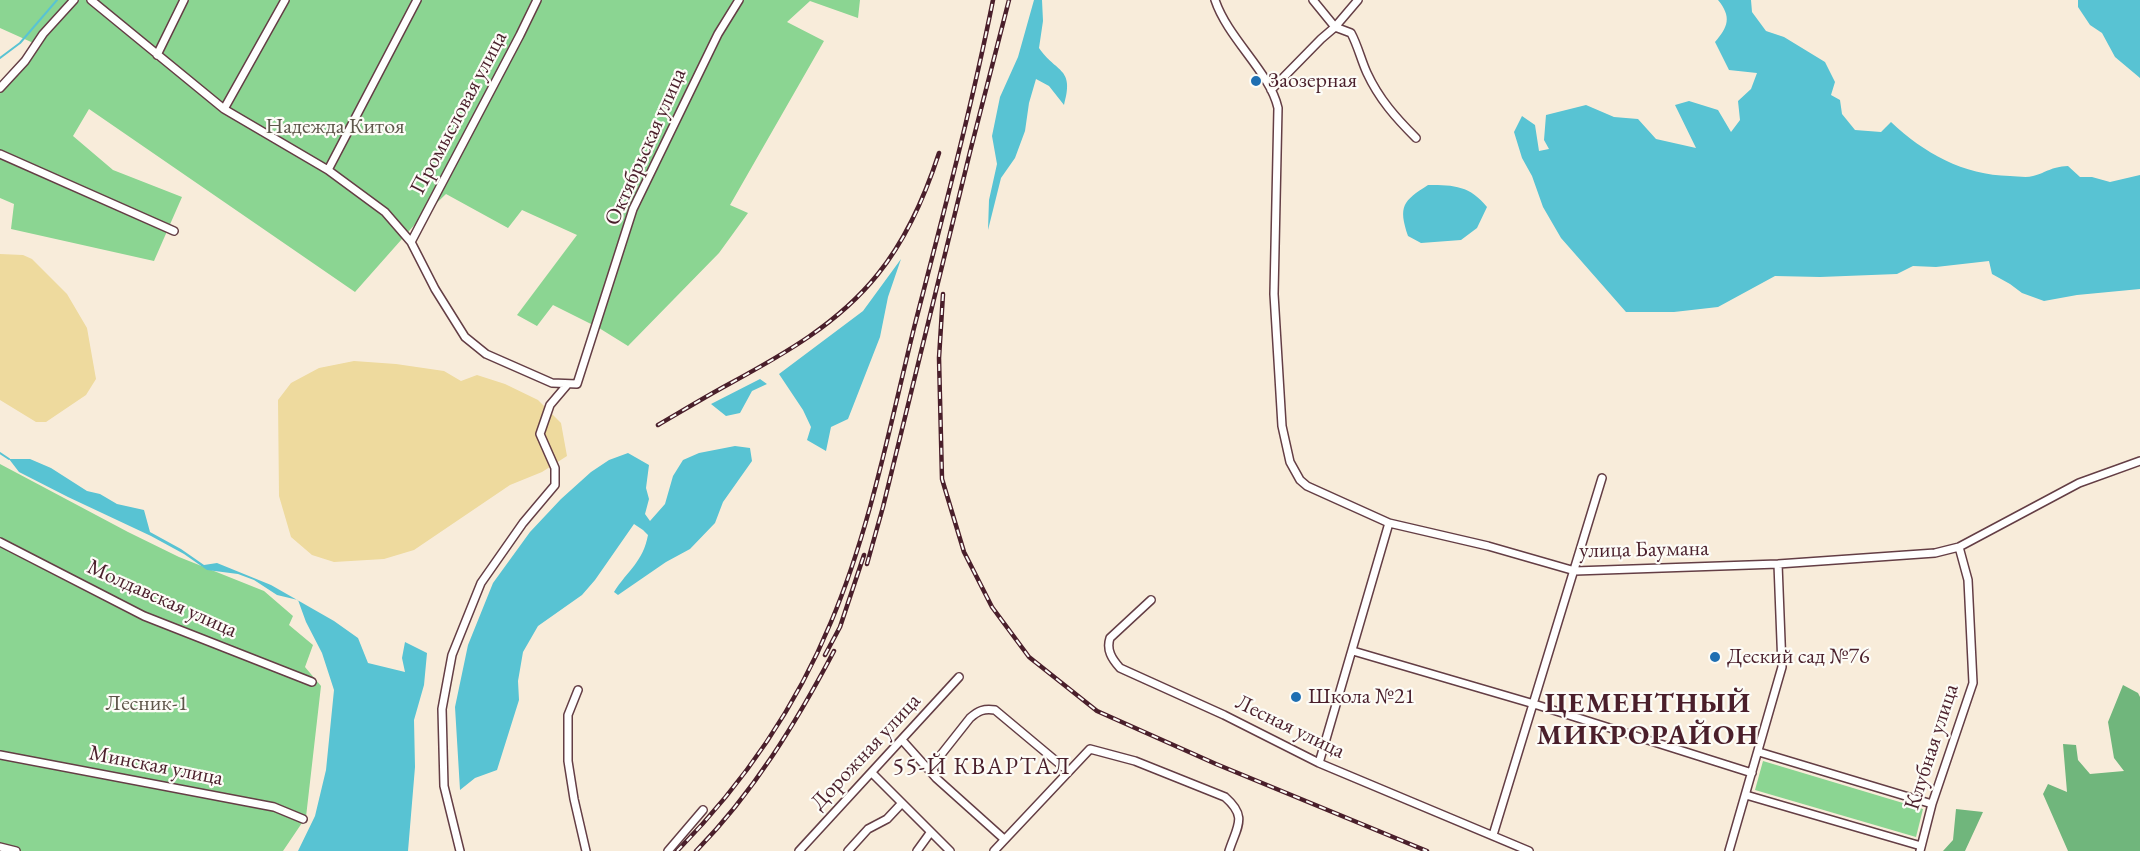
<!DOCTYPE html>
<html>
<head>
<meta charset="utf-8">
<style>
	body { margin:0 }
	canvas { display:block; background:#f8ecda }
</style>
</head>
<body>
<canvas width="2140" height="851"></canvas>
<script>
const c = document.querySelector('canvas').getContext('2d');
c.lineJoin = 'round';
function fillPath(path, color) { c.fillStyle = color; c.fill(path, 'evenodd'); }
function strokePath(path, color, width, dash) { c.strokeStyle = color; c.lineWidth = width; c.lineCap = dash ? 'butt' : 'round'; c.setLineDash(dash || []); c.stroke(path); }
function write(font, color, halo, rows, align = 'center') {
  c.font = font + ' "EB Garamond",serif'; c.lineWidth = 4.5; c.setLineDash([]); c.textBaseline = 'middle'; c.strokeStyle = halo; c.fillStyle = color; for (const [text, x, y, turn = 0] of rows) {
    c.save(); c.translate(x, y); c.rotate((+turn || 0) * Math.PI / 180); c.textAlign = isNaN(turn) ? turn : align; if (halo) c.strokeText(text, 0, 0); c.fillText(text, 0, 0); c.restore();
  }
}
fillPath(new Path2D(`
	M0,0H860L858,18L810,1L787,22L824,41L730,205L748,213L719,253L628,346L599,328L553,305L537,326L517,315L577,235L522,210L508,228L446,194L417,222L355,292L89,109L73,136L113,170L182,197L154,261L11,229L14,204L0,198V89L40,46L0,28Z
	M0,464L128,532L179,557L264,591L293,616L289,625L313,645L305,667L321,686L306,817L283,851H0Z
	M1763,761L1923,809L1916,837L1755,790Z`), '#8bd592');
fillPath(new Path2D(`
	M2123,685L2138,693L2140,697V851H2068L2043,794L2048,784L2067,792L2063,744L2076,745L2078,760L2090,774L2124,771L2114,758L2108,722Z
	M1956,809L1983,812L1965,851H1943L1953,840Z`), '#70b67c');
fillPath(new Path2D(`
	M0,254L23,255L32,259L67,294L87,328L96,379L86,395L46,422H36L0,400Z
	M354,361L396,364L444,371L461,381L477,375L505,384L538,400L561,423L567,456L542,472L510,485L414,550L384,559L334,562L312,555L291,537L279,496L278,400L291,383L319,368Z`), '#eeda9e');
fillPath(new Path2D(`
	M1034,0H1042L1043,21L1039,48C1056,73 1075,67 1064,105L1049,86L1036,79L1029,103L1025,131L1015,158L1001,178L988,230L989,200L997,164L992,136L1000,97L1018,57Z
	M1718,0H1751L1752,12L1766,31L1784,37L1825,62L1835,82L1831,95L1840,100L1842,114L1855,130L1881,132L1891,122C1924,153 1963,175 2010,176C2017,176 2026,178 2033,176C2048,172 2050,167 2068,166L2080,177H2092L2110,182L2140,175V289L2077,295L2044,301L2022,293L2010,284L1992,274L1989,261L1936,267L1913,266L1897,274L1820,277L1775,276L1718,307L1674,312H1626L1561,238L1543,207L1532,176L1522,158L1514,132L1522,116L1535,125L1539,151L1549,149L1544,140L1546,115L1586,105L1614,117L1638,119L1656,139L1696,148L1675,105L1689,101L1718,110L1731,132L1740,120L1738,101L1751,89L1757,73L1729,70L1715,42C1728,27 1732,17 1718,0Z
	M2078,0H2140V78L2115,57L2102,33L2090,25L2078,7Z
	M1428,185C1455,185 1470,186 1487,207L1477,228L1461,240L1421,243L1408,236C1398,206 1403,201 1428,185Z
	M901,259L888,297L880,337L848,419L831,427L826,451L807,440L811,427L803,410L779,374L863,311Z
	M760,379L767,384L752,391L740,413L726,416L711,404Z
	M735,446L750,448L752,461L723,502L715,523L690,549L666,562L618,595L614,592C628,570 643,562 648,535L643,530L634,524L595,580L582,595L538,626L523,652L518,681L519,700L497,770L475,778L460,790L455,707L468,645L493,583L530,532L561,499L591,472L609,460L628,453L649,465L646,488L649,499L645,514L650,521L665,504L673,476L683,460L699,453Z
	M9,459H30L51,468L87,491L100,494L117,504L144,510L150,532L181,549L204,565L217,563L271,585L334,621L358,638L368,663L405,672L402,658L405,642L427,653L424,685L414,720L415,767L408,851H298L315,816L326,770L334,690L322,653L306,622L298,600L277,595L254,580L238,574L207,570L184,554L151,536L68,497L19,472Z`), '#58c3d3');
strokePath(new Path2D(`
	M0,58L20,43L57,0
	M0,453L9,459`), '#58c3d3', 2);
const street = new Path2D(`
	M91,0L224,109L328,170L385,212L411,242L435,289L465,337L486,354L552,383L577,384L633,209L718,34L739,0
	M1215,0C1228,39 1270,72 1278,108L1274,294L1282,426L1290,462L1300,480L1307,486L1389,523L1488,546L1575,571L1778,564L1935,553L1959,547L2079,483L2140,461
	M1313,0L1335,27L1351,33C1358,46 1361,60 1367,73C1379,99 1396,118 1416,138
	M157,55L184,0
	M0,88L25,61L43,34L74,0
	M1271,90L1321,39L1335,27L1358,0
	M224,109L285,0
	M0,154L174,231
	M328,170L417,0
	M411,242L520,35L537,0
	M0,542L144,616L312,682
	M1151,600L1110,638C1106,650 1112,659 1120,668L1224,715L1319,763L1529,851
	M1353,651L1534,704L1752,773
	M578,690L568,715V761L574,799L586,851
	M902,740L936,778L1004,839
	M1759,752L1932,804
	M0,755L274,807L303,819
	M1319,763L1389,523
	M872,773L950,851
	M936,778L933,769L936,761L970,718C978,711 984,708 995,710L1068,771
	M1746,795L1921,846
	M1493,835L1602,478
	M0,847L16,851
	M460,851L444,786L442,709L452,655L481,583L523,523L555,485V468L540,434L550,405L567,385
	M668,851L703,810
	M799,851L959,677
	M848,851L868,829L887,819L902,803
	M917,851L930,833
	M994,851L1090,749L1135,761L1225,797C1248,817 1237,826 1229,851
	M1729,851L1782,667L1778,564
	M1920,851L1932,804L1973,683L1968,580L1959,547`);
strokePath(street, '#643e45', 10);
strokePath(street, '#fff', 7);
const rail = new Path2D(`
	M943,294L939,358L942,479L964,552L992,607L1029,657L1097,711L1216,764L1427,851
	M658,425C682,411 705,397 729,384C784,354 838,324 878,274C907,238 925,196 939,153
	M867,564L883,507L970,152L1009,0
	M825,655L840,627L864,555
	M677,851C742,785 796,707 831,622C870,530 890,425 914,328C942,219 971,110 993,0
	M696,851C753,793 796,723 834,651`);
strokePath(rail, '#4a1f2b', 4.5);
strokePath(rail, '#fdfcf7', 2, [7]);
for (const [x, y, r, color] of [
	[1256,81,6,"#1f6fb2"],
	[1715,657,6,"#1f6fb2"],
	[1296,697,6,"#1f6fb2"]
]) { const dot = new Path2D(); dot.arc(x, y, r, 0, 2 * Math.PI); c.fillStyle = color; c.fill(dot); strokePath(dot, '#fdfcf7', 2); }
write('22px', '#4a1f2b', '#fdfcf7', [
	["Заозерная",1268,81],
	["Деский сад №76",1727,657],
	["Школа №21",1308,697]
], 'left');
write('22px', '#4a1f2b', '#fdfcf7', [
	["Промысловая улица",459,113,-62],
	["Октябрьская улица",646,147,-66],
	["улица Баумана",1644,550,-1],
	["Молдавская улица",162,599,24],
	["Лесная улица",1290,727,26],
	["Клубная улица",1932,747,-72],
	["Дорожная улица",866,752,-47],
	["Минская улица",156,766,11]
]);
write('22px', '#5e564a', '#fdfcf7', [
	["Надежда Китоя",335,127],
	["Лесник-1",147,704]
]);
c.letterSpacing = '1.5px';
write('24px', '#4a1f2b', '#fdfcf7', [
	["55-Й КВАРТАЛ",982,767]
]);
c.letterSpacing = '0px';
c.letterSpacing = '1.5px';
write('bold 28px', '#4a1f2b', '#fdfcf7', [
	["ЦЕМЕНТНЫЙ",1648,704],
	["МИКРОРАЙОН",1648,736]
]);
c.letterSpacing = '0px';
</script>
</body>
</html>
